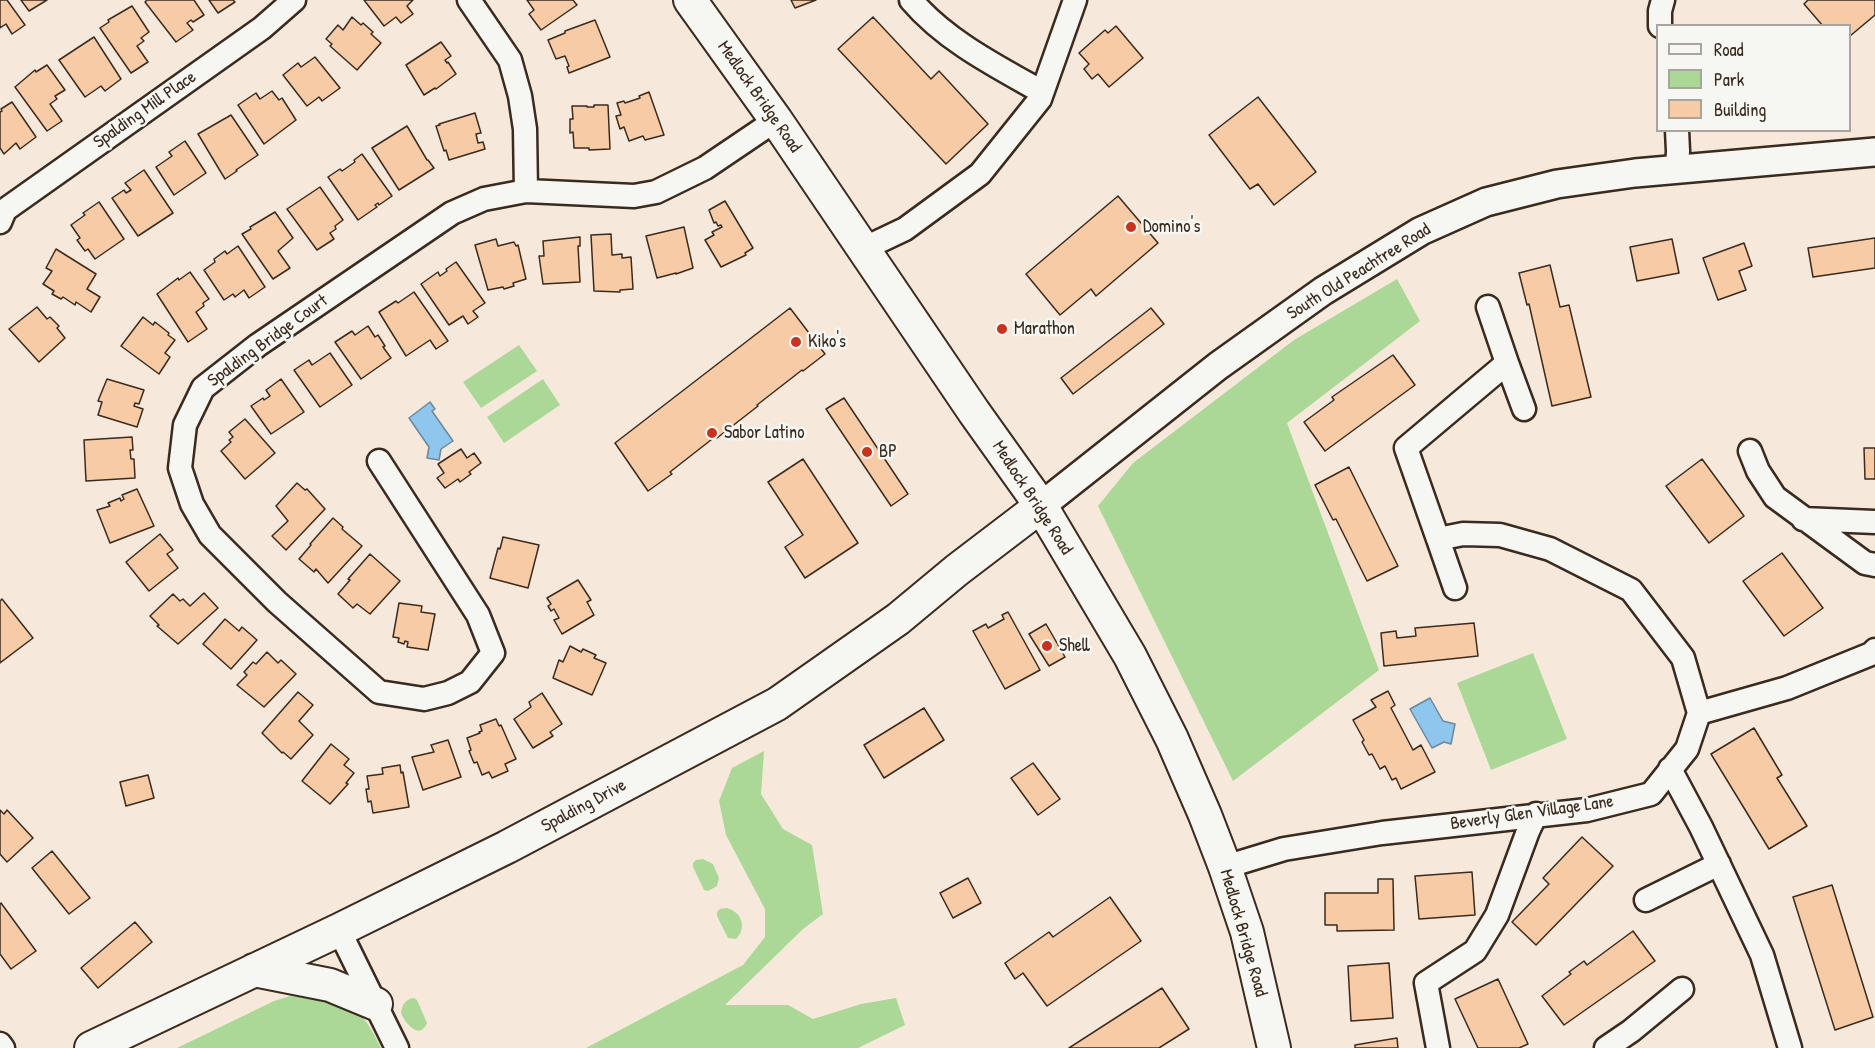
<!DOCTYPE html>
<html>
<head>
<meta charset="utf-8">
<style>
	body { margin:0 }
	#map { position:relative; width:1875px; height:1048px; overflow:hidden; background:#f6e9db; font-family:"Patrick Hand",sans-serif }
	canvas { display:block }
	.legend { position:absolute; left:1656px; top:24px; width:195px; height:108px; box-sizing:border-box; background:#f6f6f2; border:2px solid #aba49d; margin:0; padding:8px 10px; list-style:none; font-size:18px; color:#3b2a1e }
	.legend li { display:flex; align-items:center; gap:12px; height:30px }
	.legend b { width:30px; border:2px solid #aba49d }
</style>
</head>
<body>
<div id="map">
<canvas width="1875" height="1048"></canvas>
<ul class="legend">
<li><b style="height:8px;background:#f6f6f2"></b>Road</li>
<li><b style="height:16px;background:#abd897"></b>Park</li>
<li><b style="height:16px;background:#f6cba5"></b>Building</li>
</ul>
</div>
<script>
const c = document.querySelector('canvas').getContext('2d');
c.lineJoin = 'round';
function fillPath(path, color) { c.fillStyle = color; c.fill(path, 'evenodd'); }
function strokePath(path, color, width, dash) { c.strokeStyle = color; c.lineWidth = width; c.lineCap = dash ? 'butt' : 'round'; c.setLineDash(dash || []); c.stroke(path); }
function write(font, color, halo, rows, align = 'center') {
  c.font = font + ' "Patrick Hand",sans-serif'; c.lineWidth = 5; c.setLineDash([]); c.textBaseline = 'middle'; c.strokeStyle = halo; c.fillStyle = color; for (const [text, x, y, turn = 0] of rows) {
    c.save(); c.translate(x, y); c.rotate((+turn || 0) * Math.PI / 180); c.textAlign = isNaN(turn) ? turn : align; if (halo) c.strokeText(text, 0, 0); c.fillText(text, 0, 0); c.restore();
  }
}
fillPath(new Path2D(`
	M1397,279L1420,321L1287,423L1379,670L1233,781L1098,506L1133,463L1294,340Z
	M519,345L537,371L481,408L463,382Z
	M543,379L560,405L504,443L487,417Z
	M1533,653L1567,739L1491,770L1457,683Z
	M764,751L761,794L783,829L812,845L823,914L803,929L725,1005H788L813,1019L861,1004L896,998L905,1025L858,1048H586L743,965L765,937V909L726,835L719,801L732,768Z
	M703,859L713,864L719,878L717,886L708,891L704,890L693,867V863L696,860Z
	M727,908C742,912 747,928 736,939L728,938L717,916V912L720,909Z
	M290,996C308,997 339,1000 354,1010C367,1018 374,1035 381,1048H177L274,1001Z
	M414,998L417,1000L427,1023C420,1040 406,1025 401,1013C402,1005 405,999 414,998Z`), '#abd897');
const water = new Path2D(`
	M430,402L435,409L432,411L453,441L441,449L439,460L427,458L429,447L409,418Z
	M1430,698L1443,721L1455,724L1451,744L1444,742L1432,748L1410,709Z`);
fillPath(water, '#8fc6ed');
strokePath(water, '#6d889a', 1.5);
const building = new Path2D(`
	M0,0H7L25,25L12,34L6,24L0,28Z
	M21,0H47L29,11Z
	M147,0H194L204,15L193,22L191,20L187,23L193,30L176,42L145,2Z
	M209,0H233L235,2L218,13Z
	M364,0H413L407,6L413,14L401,23L396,17L384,26Z
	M527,0H573L577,5L541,30L529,14L534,10Z
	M791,0H816L795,8Z
	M1808,0H1875V15L1850,36V26H1823L1804,4Z
	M132,6L149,32L141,38L144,41L137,46L148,62L131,73L100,28L109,22L108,20Z
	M352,17L361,25L363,23L373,32L371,34L381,43L357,70L330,46L332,44L326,39L338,25L343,30Z
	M873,17L931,79L939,71L988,124L946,164L838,49Z
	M595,20L610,57L569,73L567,67L569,66L565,56L556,59L548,40L565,33V31Z
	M1116,26L1143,58L1109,87L1098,74L1092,79L1084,69L1089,64L1079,53L1105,30L1108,33Z
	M94,37L121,79L105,91L101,86L85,97L59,60Z
	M441,42L451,56L445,60L447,63L448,62L456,74L436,89L435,88L424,95L406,65Z
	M315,57L340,88L322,101L319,97L307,106L283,75L298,63L301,67Z
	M47,65L65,90L55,96L57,99L50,104L62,121L47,131L15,87L35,70L36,72Z
	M272,91L279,100L282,98L296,120L264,144L238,105L256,93L260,99Z
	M649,92L664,135L645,140L643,136L629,141L624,127L620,129L616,116L621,115L617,103L624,101L625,103L640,98L639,96Z
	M1258,97L1316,172L1274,205L1258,184L1250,189L1209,135Z
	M12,102L36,137L20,149L16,143L4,154L0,148V112L2,111L1,109Z
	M594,105H608L610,149L589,150V148H574L573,132L570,133V119H573L572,106H587V107H594Z
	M475,113L481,133L476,134L478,143L483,142L485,149L449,160L446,150L444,151L436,126L440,125L439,124Z
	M231,115L258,155L236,170L237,171L225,179L198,134Z
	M407,126L427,160H428L434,168L399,190L372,148Z
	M185,141L206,173L174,195L156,167L172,156L169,152Z
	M362,154L392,196L379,205L378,203L375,205L377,207L358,220L328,177L340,169L342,171L355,162L354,160Z
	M144,170L173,213L138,236L112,198L124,190L126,193L131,190L125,183Z
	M320,187L343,220L335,226L336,229L330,233L334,239L317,250L287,209Z
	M1118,196L1158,243L1096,296L1091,289L1060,315L1026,274Z
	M725,201L753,248L745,253L746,255L721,267L705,240L714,235L712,232L722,227L721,225L718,226L716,222L714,223L709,210Z
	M99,202L124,239L95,259L88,249L85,251L77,240L80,238L71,225L85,215L83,213Z
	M275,212L293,238L278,251L290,268L273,279L242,234L251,229L250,227Z
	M684,227L693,268L676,274V273L657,278L646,236Z
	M611,234L612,255L622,254V258L631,257L633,289L620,290V292L594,291L591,235Z
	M580,237V246H578L580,282L543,284L539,256H544L543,241Z
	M1875,238V268L1813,277L1808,248Z
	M496,239L498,246L514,242L516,246L518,245L526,279L513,283L514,286L504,289L503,287L488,290L475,245Z
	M1672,239L1679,273L1637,281L1630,247Z
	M1744,243L1752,266L1739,271L1746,290L1718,300L1703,258Z
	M238,246L265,287L249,298L244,290L235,297L233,294L224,300L204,270L215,262L214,259L225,251L227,254Z
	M56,249L96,274L87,289L100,297L91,312L76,302L75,305L63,297L61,299L52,294L54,291L43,284L52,271L46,268Z
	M456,262L485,303L473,311L478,317L468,324L463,316L449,325L421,284L438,272L440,276L447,271L446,269Z
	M1550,265L1560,307L1569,305L1591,397L1552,406L1529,304L1527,305L1519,273Z
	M190,272L209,299L203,303L204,306L196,312L207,329L188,342L157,294L178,278L179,280Z
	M414,292L448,341L436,349L430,340L406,356L379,312L396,301L398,303Z
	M37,307L47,319L50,317L59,326L57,328L65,338L39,362L9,329Z
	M790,308L825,354L803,371L802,370L757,405L758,406L717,438L716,436L670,472L672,474L648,491L615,443Z
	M1151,308L1164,324L1073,394L1061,378Z
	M143,317L153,325L155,322L169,333L168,335L175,340L165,353L170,357L159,374L121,346Z
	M368,326L375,337L378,335L385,346L383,347L391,358L361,379L335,342L352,331L355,335Z
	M330,353L352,385L320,407L294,370L309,360L312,365Z
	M1393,355L1415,385L1325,451L1304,422L1334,400L1332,397Z
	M107,379L144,390L139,404L135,403L134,406L143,409L137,427L98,415L102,402L98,401Z
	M281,379L304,412L271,434L251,406L263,398L264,400L270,396L266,390Z
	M844,398L908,494L891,506L826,409Z
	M245,419L275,453L245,479L221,451L231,442L229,440L233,437L229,432Z
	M132,437L133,450H130L131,459H134L135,478L86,481L84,440Z
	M1864,448H1875V479H1865Z
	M461,449L467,458L474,453L481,463L469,472L471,474L460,482L458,479L445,488L437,478L444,473L438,464Z
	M803,459L858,543L805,578L785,547L803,535L768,482Z
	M1702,459L1744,516L1709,543L1666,486Z
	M1349,467L1398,566L1367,581L1336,519L1333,520L1315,485Z
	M297,483L305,490L307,489L325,509L286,550L272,536L288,521L276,506Z
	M137,489L154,526L110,543L97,510L110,506L108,503L120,498L121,501L124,499L122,495Z
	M333,518L343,527L342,529L362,546L328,583L316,569L314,572L299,559L311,545L310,544Z
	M160,534L173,550L167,554L178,568L149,591L126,562Z
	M503,537L539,545L528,588L490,578L498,548L500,549Z
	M1782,553L1823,608L1784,636L1743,581Z
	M370,554L400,581L370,614L357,604L353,608L338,594L350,580L348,579Z
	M578,580L591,600L587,602L594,615L562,634L554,620L559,618L554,609L551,611L548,606L551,604L547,598Z
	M204,593L218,608L178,644L157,626L159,625L150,616L173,594L180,601L183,599L190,606Z
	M2,599L33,638L0,663V601Z
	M399,603L422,606L421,612L435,614L428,650L407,647L408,642L405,641L404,644L398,642L399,638L393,637Z
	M1008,612L1040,670L1005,689L973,631L986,624L988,628L1004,619L1002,615Z
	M225,619L239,631L242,627L257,640L231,669L203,644Z
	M1474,623L1478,656L1384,666L1381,633L1396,631L1397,638L1416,636L1415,628Z
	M1046,624L1065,657L1049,666L1029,634Z
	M570,646L581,652L583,649L596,655L594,658L606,663L592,695L553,678L559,660L563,662Z
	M267,652L278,663L281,660L296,674L264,707L237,685L247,675L244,672L253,662L256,664Z
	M1388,691L1395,705L1391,708L1413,750L1421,745L1435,772L1401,789L1396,778L1392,780L1385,766L1380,769L1372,754L1369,755L1362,742L1364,740L1353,720L1376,707L1371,700Z
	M298,692L313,705L299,721L313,735L291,759L283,752L282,753L262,733Z
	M542,693L562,724L550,732L553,736L533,748L514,719L531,707L529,702Z
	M924,708L944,740L884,778L864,745Z
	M496,719L499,726L501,725L516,759L505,764L508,771L492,778L489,772L482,775L477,762L474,763L469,751L471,750L467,738L480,733L479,732L482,731L480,725Z
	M1754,728L1782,775L1777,778L1807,826L1769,849L1711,754Z
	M448,740L461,777L423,790L412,757L434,752L431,745Z
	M331,744L349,759L344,765L354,773L346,783L348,784L330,804L302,781Z
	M1033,763L1060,799L1038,815L1011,778Z
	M400,765L401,773L403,772L409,807L373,813L371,801L368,802L366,789H369L367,776L383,774L382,768Z
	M148,775L154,798L126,806L120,782Z
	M0,810L4,814L7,810L33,838L7,862L0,854Z
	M1582,837L1613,866L1536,945L1512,922L1549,884L1543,878Z
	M52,851L90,898L69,914L32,868Z
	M1472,872L1475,915L1419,919L1415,876Z
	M968,878L981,903L953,918L940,893Z
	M1378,879H1393L1394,930L1337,931V925H1325V893H1378Z
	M1832,885L1873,1017L1835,1030L1793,897Z
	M1110,897L1141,941L1047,1006L1023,973L1015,979L1005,963L1049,932L1053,937Z
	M1,903L36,951L11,969L0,954V904Z
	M135,922L152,942L98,988L81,968Z
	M1633,931L1655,961L1564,1025L1542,996L1571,974L1569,972L1584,961L1587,965Z
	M1389,963L1393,1018L1351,1021L1348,966Z
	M1498,979L1528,1044L1519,1048H1478L1455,999Z
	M1162,988L1189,1029L1159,1048H1069Z
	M1397,1038L1398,1048H1355V1045Z`);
fillPath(building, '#f6cba5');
strokePath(building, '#3b2a1e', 1.5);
const minor = new Path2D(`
	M469,0L510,60L520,96L525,129L526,191
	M911,0C946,41 996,66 1042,92
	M1660,26V11L1663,0
	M1677,170L1678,151L1677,130
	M0,222L5,210L262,28L294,0
	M863,249L905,229L980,174L1040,99L1075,0
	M1507,363L1524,409
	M1750,451L1758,471L1775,497L1865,563L1875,565
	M379,461L478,615L493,653L470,682L448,693L424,699L379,692L277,602L210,535L192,504L180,468L185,425L203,388L258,345L452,213L484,199L526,191L634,196L656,192L705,168L776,120
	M1803,519L1875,522
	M1438,539L1455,588
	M1699,713L1787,688L1871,654L1875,650
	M1670,769L1701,827L1762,955L1790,1048
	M1225,867L1284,849L1382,833L1587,810L1651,794L1687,749L1699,713L1683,658L1631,590L1550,549L1500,535L1463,534L1438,539L1406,448L1507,363L1488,307
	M1646,900L1719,864
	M339,930L397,1048
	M0,1044L3,1048
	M1438,1048L1426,983L1475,951L1497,915L1528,831L1536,814
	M1606,1048L1631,1031L1682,989`);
const tertiary = new Path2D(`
	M1041,506L1218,366L1323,291L1421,231L1486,202L1557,184L1635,173L1875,152`);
const secondary = new Path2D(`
	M690,0L776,120L974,412L1041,506L1130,656L1172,739L1205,815L1225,867L1247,932L1274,1048
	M254,970L330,985L376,1004
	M91,1048L339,930L507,847L777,704L898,619L957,570L1041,506`);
strokePath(minor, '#3b2a1e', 27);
strokePath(tertiary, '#3b2a1e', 32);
strokePath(secondary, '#3b2a1e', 36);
strokePath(minor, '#f6f6f2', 22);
strokePath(tertiary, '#f6f6f2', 27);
strokePath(secondary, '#f6f6f2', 32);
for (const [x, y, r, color] of [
	[1131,227,6,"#c8321e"],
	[1002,329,6,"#c8321e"],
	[796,342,6,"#c8321e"],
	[712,433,6,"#c8321e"],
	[867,452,6,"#c8321e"],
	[1047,646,6,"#c8321e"]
]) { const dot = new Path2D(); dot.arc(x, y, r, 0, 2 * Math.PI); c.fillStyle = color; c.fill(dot); strokePath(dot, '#f6f6f2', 2); }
write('18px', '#3b2a1e', '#f6f6f2', [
	["Medlock Bridge Road",759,97,55],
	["Spalding Mill Place",145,110,-35],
	["South Old Peachtree Road",1359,272,-32],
	["Spalding Bridge Court",268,341,-36],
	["Medlock Bridge Road",1032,498,57],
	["Spalding Drive",584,806,-28],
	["Beverly Glen Village Lane",1532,813,-8],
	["Medlock Bridge Road",1243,933,74]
]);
write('18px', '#3b2a1e', '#f6f6f2', [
	["Domino's",1143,227],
	["Marathon",1014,329],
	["Kiko's",808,342],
	["Sabor Latino",724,433],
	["BP",879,452],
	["Shell",1059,646]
], 'left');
</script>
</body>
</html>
